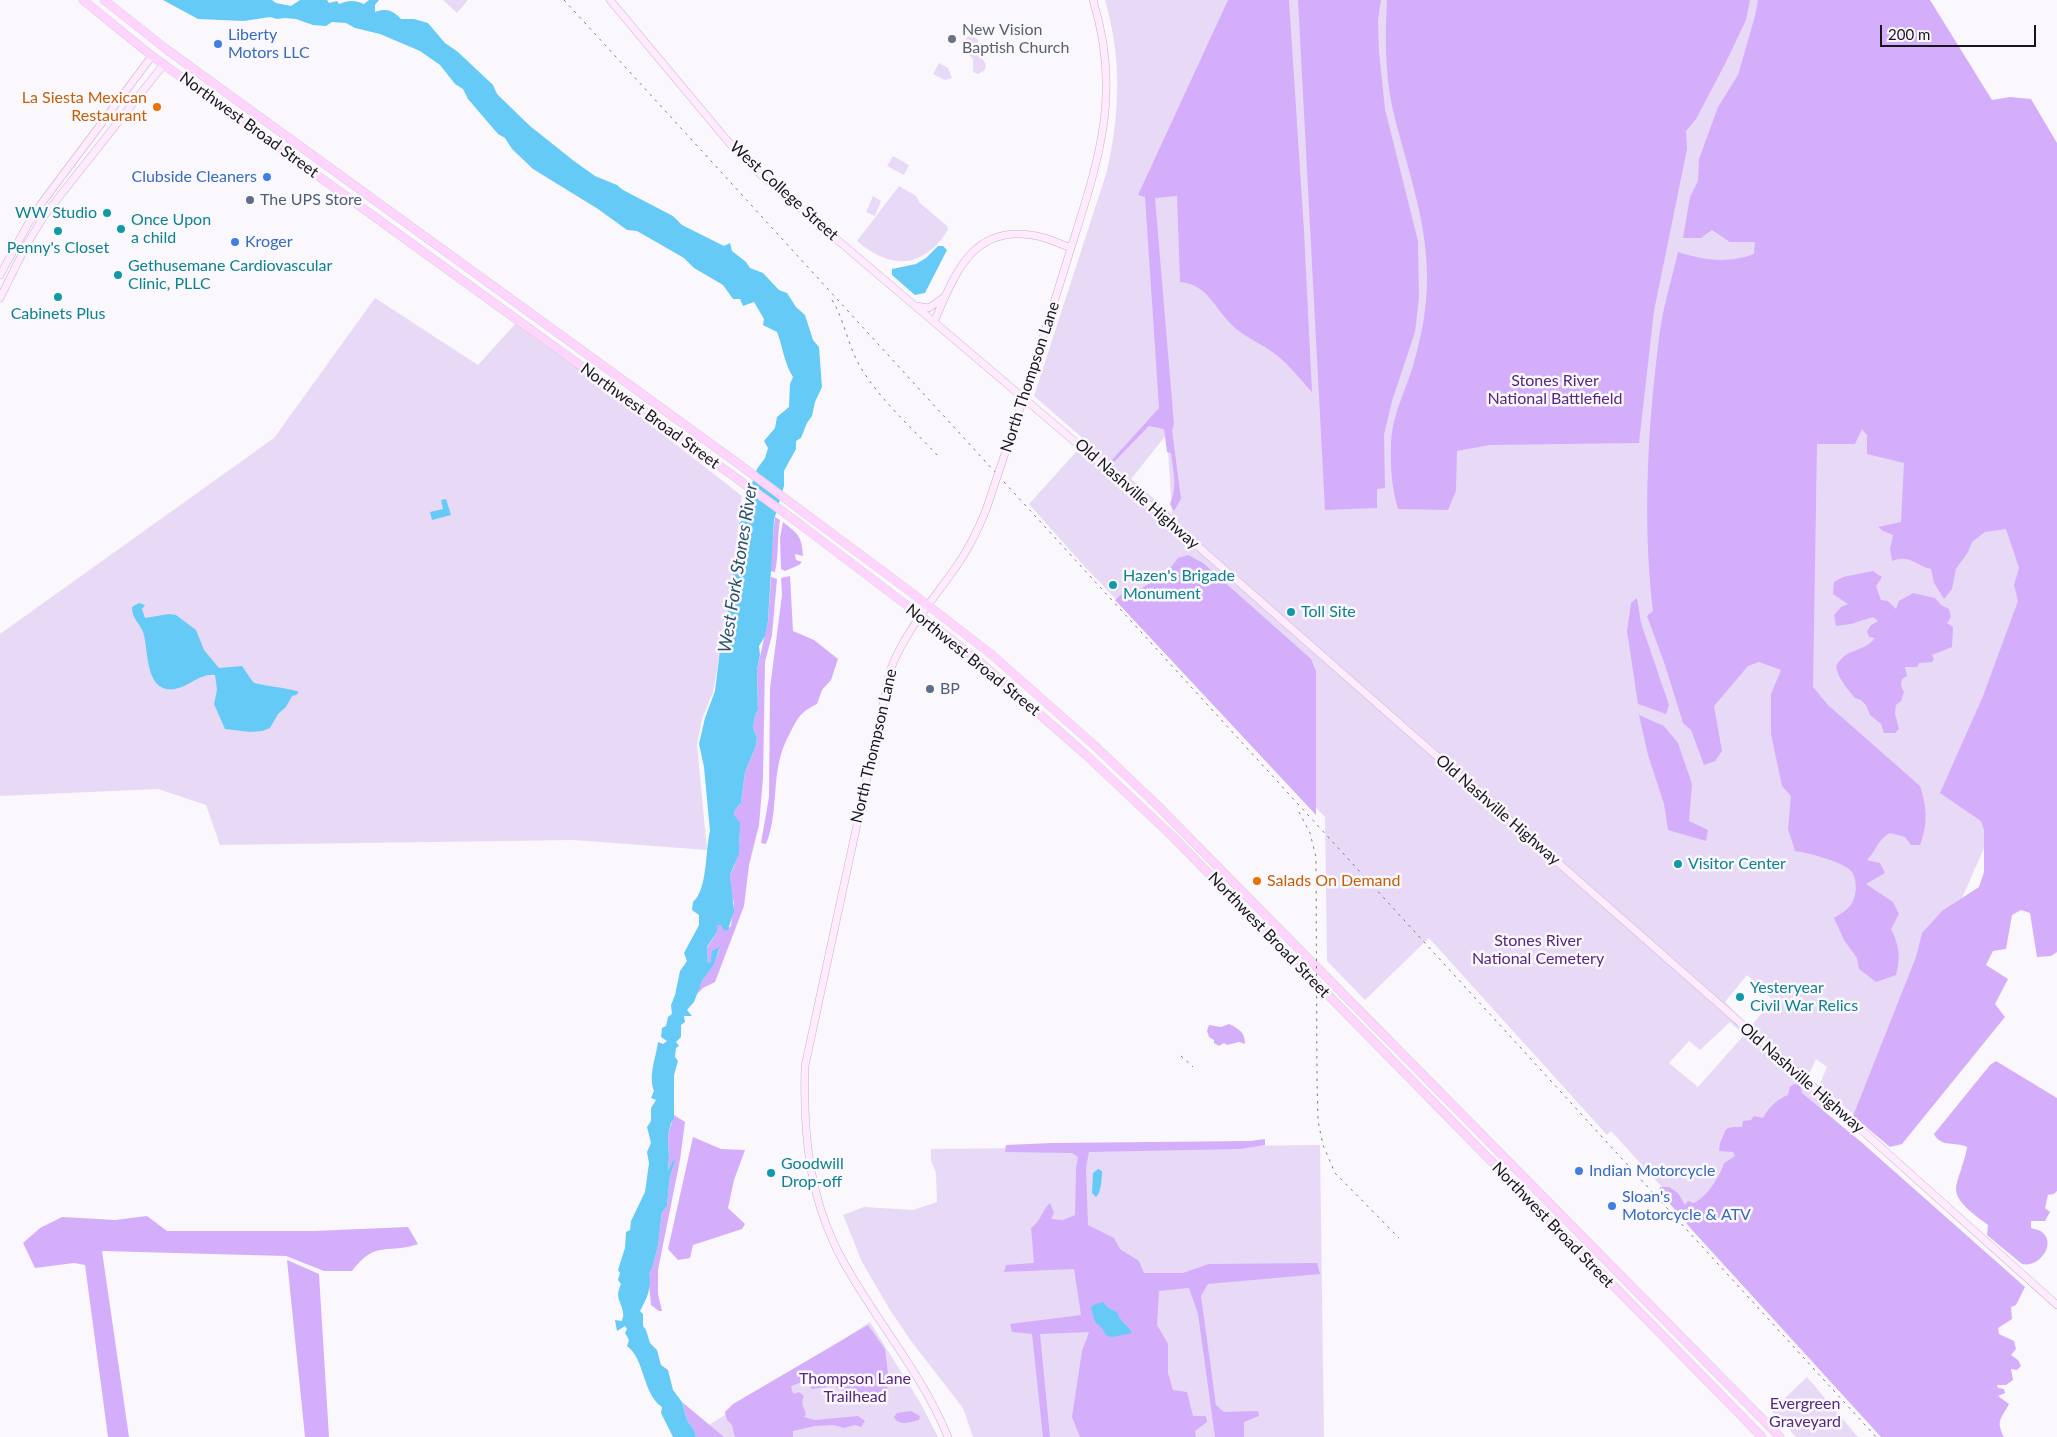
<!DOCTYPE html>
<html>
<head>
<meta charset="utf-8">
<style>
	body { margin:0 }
	#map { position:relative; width:2057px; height:1437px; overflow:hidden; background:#faf8fd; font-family:Lato,sans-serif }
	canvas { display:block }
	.scale { position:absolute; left:1880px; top:25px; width:156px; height:22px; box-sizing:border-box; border:2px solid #18151c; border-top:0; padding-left:6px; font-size:15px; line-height:18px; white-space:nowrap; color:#18151c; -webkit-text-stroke:4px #faf8fd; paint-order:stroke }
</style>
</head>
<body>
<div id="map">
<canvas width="2057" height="1437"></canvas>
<div class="scale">200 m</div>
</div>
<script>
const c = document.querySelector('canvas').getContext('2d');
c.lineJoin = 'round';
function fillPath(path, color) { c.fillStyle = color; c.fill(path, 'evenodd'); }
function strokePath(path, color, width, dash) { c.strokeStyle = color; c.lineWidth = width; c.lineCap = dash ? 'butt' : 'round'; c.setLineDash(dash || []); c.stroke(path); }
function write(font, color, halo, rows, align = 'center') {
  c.font = font + ' Lato,sans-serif'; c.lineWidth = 5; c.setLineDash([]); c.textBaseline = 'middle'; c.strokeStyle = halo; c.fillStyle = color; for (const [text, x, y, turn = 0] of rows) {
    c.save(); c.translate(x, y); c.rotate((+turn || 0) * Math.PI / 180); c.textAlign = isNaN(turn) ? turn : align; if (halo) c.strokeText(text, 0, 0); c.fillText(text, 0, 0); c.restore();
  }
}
fillPath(new Path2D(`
	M443,0H468L457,13Z
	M1105,0H1930L1946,423H2017L2025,595L1952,771L2006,798L1909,1019L1860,1120L1833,1097L1708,1238L1611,1131L1607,1135L1429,938L1365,1000L1327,961L1325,817L1085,567L1029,504L1086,441L1034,396L1107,171C1120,112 1122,59 1105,0ZM1167,434L1172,514L1131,479ZM1747,975L1773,1000L1750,1027L1725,1002ZM1730,1022L1744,1035L1698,1087L1669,1063L1689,1041L1700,1050ZM1816,1059L1827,1067L1819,1086L1808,1077Z
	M972,35L978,40L980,56L986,64L985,70L978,74L973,72V59L965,50L963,44L967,37Z
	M939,63L948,68L952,78L945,80L933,74Z
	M893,156L909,165L904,175L887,166Z
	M899,186L916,196L919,202L947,226L948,230C923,269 891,270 857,241Z
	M873,196L881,201L875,216L866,212Z
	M375,298L478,365L518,321L742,496L732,580L713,692L702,719L697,744L707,850L574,840L220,845L206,805L158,789L0,796V634L274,438Z
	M1320,1145L1324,1437H973L963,1408L911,1341L890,1310L862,1262L843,1215L864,1207L913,1210L937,1202L936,1173L931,1160V1149Z
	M870,1322L921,1404L938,1437H696L695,1434Z
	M1807,1377L1858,1437H1796L1771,1411Z`), '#e8daf7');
fillPath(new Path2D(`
	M1228,0H1289L1304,231L1312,392C1299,378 1287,362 1271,351C1258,342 1243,336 1232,325C1213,307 1209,285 1180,282L1177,196L1155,198L1174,424L1172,430L1181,499L1174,511L1170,504C1178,485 1173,472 1171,453L1167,452L1164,429L1149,426L1113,463L1111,461L1159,408L1145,197L1138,195Z
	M1298,0H1381L1378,20L1379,52L1385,109L1418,241L1419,298L1415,332L1392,401L1384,435L1385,488L1377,489V508L1325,510Z
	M1387,0H1750L1746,20L1726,62L1696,119L1686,131L1687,149L1654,311L1639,443L1490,445L1457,451L1456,491L1448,510L1398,509C1392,489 1390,467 1391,446C1391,418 1405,392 1413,366C1421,338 1427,309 1427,280C1428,220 1405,163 1392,106C1385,72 1385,35 1387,0Z
	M1758,0H1930L1992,100L2010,97L2031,99L2057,143V952L2051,956L2037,957L2030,913L2021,910L2012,915L2006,949L1993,951L1986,965L2008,979L1995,1004L2005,1017L1902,1144L1890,1147L1853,1116L1916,957L1922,933L1942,911L1979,887L1984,872V830L1981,821L1940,793L1983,696L2018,601L2014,585L2019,568L2006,529L1985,532L1972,542L1968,552L1956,569L1952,589L1944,599L1934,583L1931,569C1915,565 1910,554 1892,561L1890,549L1893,535L1883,531L1878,527L1901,522L1904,463L1867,454V435L1862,429L1855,444H1817L1813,687L1828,705L1920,786C1927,807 1928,824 1920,845H1911L1905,837L1890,833C1877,840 1877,850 1867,860L1880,863L1885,873L1866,884L1893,902L1899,914L1891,929C1899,944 1901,958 1896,975L1876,982L1859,969L1857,958L1844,940L1834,918C1840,914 1848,910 1852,903C1857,895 1858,877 1850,870C1840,861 1809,853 1795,851L1788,829L1791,796L1782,786L1771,734V694L1781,670L1759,662L1748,666L1714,706L1722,751L1715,761L1704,765L1691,730L1683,723L1665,665L1647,616L1653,611C1642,518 1648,423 1660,330C1664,304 1672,278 1678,252C1704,260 1727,264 1754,254L1755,242H1730L1712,230L1701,238H1683L1690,197L1698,181L1699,159L1718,107L1738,75L1755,16Z
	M775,517L780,520C777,537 779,555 775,572L770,571V568Z
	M783,522C798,534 802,536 803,556L795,554L796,560L802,562L799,565L785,571L781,569L780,538Z
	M1188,555L1203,563L1311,659L1316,671V815L1115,600L1124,592H1136L1168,571L1178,558Z
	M1873,571L1882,577L1876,586L1881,600L1888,601L1896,609L1899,601L1913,593L1935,598L1941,605L1949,609L1951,617L1947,623L1953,627L1952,647L1932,655L1934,659L1932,662L1919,663L1917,667H1905L1907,676L1902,679L1901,686L1904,692L1901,701L1896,705L1895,713L1899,729L1895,733H1884L1881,724L1870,715L1866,705L1861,700L1855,698L1845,686L1839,676L1836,667C1845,647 1864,653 1875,638L1869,637L1867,631L1871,625L1878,621L1873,617L1851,624L1836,626L1834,615L1841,607L1848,604L1833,594L1834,582L1843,577Z
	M790,576L793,631L814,640L838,659L831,680L822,690L817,704C801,712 799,716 791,731C768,771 781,806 766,844L761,843L769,797L770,688L782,595L781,578Z
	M771,577L777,579L772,635L765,662L763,778L759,825L749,865L744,906L715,982L703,988L697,994C701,977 715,965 720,948L708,965L707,948L717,932V925H721L725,931L731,926L734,903L732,897L730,875C739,860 744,830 734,816L735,810L741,803L745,772L756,746L757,737L753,728L755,716L758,710L757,670L768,621Z
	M1637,598L1641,623L1669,705L1666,714L1638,704L1627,631L1631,603Z
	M1639,715L1664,726L1678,743L1692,784L1689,821L1708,830L1706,841L1668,830L1664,804L1648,755Z
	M1229,1024C1240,1029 1245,1033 1245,1044L1239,1042L1227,1045L1224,1043L1219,1046L1214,1043V1040L1209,1037L1207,1031L1209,1025L1221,1027Z
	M1996,1061L2057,1098V1191L2054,1194L2048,1195L2045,1208L2050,1212L2045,1221H2031V1228C2034,1229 2040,1230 2042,1232C2057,1244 2039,1268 2022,1264L1987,1235L1988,1225C1978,1217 1957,1204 1956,1190C1956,1184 1959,1175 1961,1170C1963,1162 1966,1156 1967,1147C1955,1141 1941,1148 1934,1134L1990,1065Z
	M1794,1084L1800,1085L1802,1093L1860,1141L2025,1287L2016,1305L2011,1307L2012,1319L1998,1328L1999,1334L2014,1341L2016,1349L2011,1355L2018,1360L2021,1366L2017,1370L2011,1369L2013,1380L2006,1385H1997L1998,1388L2004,1389L2005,1393L1998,1396L2009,1404C2002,1418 1995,1420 2004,1437H1881L1693,1231L1659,1191L1660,1187H1669L1678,1193L1685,1205L1688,1201L1694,1203C1707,1197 1720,1176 1724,1163L1735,1156L1733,1152L1719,1151L1720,1143L1726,1129L1733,1127H1742L1743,1121L1751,1120L1754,1116L1763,1118C1768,1108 1777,1099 1788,1095L1790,1087Z
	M674,1115L685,1122L680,1160L658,1270V1294L662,1311H659L651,1305L648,1273L652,1268L658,1246L662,1212L667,1206L670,1176L675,1162L668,1170L669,1158L668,1135Z
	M693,1137L721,1149L745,1150L734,1180L728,1208L745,1224L742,1229L693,1245L690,1258L678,1260L668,1249Z
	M1265,1139V1145L1240,1149L1089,1152L1086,1168L1088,1225L1114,1238L1120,1249L1139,1261L1144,1273H1183L1209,1264L1317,1263L1320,1274L1208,1284L1201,1296L1216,1405L1224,1412L1258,1411L1259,1416L1244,1422V1437H1215L1198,1314L1189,1288L1159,1291L1157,1325L1168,1344V1373L1173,1390L1187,1392L1193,1416H1206L1207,1422L1195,1431L1196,1437H1080L1072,1417L1082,1351L1089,1332L1040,1334L1050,1437H1043L1032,1334L1012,1332L1010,1324L1081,1315L1074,1269L1004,1272L1006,1265L1034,1263L1031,1228C1041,1221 1041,1212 1050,1203L1054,1213L1051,1219L1063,1220L1075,1215L1076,1169L1078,1157L1072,1153L1005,1152L1006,1145L1052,1143L1251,1141Z
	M147,1216L167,1231H313L408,1227L418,1244C386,1255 377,1239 352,1271H324L286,1256L102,1251L129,1437H108L85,1265L74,1263L35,1268L23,1243L40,1228L62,1217L115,1220Z
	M287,1260L319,1274L329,1437H305Z
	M868,1325L885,1349L888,1374L887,1393L880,1399L849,1394L835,1386L812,1389L805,1381L791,1386L792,1391L794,1394L799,1392L804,1396C800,1404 804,1407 806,1414L804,1417L815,1420L858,1416L865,1421L861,1427L855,1425L844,1428L833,1425L815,1426L793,1431V1437H735L732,1425L727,1420L725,1412L733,1404Z
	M682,1402L724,1437H696L694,1430L687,1420Z
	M911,1411L920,1416L919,1420C909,1422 900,1427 894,1417L897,1413Z`), '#d5aefb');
fillPath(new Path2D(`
	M163,0H272L276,3L291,6L300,0H327L329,3L337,1L339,4C349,0 355,0 364,4L369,0H379L375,5V12C387,8 392,10 401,19H414L428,23L445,43L458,52L493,85L497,94L530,126L574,161L595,176L617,185L623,190L673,216L682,225L724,246L730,243L732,251L746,262L750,268L763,273L779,290L787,293L796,307L805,315L813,340L819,347L822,387L815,402L812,416L807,423L801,438L796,441V449L784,471V486L774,520L768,621L765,636L759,646L760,655L757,670L758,710L755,716L753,728L757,737L756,746L745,772L741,803L735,810L734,815L740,823L739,854L730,875L734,911L728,930L724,931L721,925H717V932L707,947L708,964L711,961L712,951L720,947L714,964L702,981L694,1002L687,1010L692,1016H684L685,1022L681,1025V1037L676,1042L679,1046L676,1048L675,1057L678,1061L674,1075V1119L671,1123L668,1135L669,1158L668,1170L674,1160L675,1162L670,1176L667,1206L662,1212L658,1246L652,1268L649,1273C652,1288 647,1298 640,1311L643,1314V1326L646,1330L650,1343L657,1350L661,1365L668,1370L673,1390L682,1402L687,1420L694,1430L696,1437H673L661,1413L662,1407C642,1393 645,1359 627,1346L629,1340L625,1333L627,1329L625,1326L617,1331L615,1320L622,1321C622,1319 624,1316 623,1313C622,1301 614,1299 621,1284L618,1280L620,1273L618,1270L625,1248L626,1232L630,1230L631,1221L645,1192L649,1163L647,1152L651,1143L647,1127L651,1121V1108L656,1100L651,1098L654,1091C648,1075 656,1058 658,1042L663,1044L667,1041L661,1037L662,1028L666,1026L668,1017L672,1014L671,1005L675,995L680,971L687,961L684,953L699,925V915L692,910L693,902C708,889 705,850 710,831L704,767L699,744L705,718L715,691L720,650L731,593L733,569L740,530L739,523L744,518L742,511L757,469L765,458L768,448L764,441L775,428L777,417L789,407L790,384L793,377C784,363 783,347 777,332L763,325L764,319L754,302L743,306L740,299H733L723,285L694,268L684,258L637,231L627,230L598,209L533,169L512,149L505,138L498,134L468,99L463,89L455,84L440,65L420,51L380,34L355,28L346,23L332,22L326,26L313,25L296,19L285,18L277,19L270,17L244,21L198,19Z
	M938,246H943L947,250L925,293L915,295L892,275V269L916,264L926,258Z
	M446,499L451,515L432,520L430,512L443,509L441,500Z
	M139,603L145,605L142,609L145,618L169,614L176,615L196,630L204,650L219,668L242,666C246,671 249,677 253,682C256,685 290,688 299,692L296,695L292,696L286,707L278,714L270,728L262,731L250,732L225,729L214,704L217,690L215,675C200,673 188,687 175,689C144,694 149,649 143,632C139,622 132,619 132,607Z
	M1098,1169L1102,1171C1102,1179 1101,1193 1096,1197L1092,1193L1093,1173Z
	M1103,1302L1108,1308L1117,1312C1120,1322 1128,1325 1132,1333L1113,1337L1107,1336L1100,1326L1095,1322L1091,1308L1093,1305Z`), '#66caf7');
const secondary = new Path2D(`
	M610,0L731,145L761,175L1200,548L1818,1091L2057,1305
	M0,275L28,224L41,204L152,56
	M0,298L27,244L44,216L164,64
	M917,306L929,308L943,298
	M934,322C954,277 970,226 1031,235C1044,236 1058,243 1071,248
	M1034,367C1046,327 1059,287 1071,248C1099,159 1122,93 1093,0
	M948,1437C922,1373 876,1321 843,1261C809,1200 803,1134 805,1066L890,671C905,630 936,597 960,561C971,545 979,527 986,510`);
const primary = new Path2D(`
	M83,0L152,56L797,522L921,616L974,657L1085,754L1172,836L1762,1437
	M104,0L166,49L740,465L908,590L991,654L1094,745L1154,802L1780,1437`);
strokePath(secondary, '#bfb5ca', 8);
strokePath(primary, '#d5d5d6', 9);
strokePath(secondary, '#ffeafe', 7);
strokePath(primary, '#ffd4fd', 8);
strokePath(new Path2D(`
	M564,0L1876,1437
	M832,300C845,321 848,347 861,368C881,401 913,429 940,458
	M1299,812L1310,833L1316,857L1317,1081L1318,1121L1323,1145L1335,1173L1399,1238
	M1181,1056L1193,1067`), '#7d7a80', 1, [2.5, 5]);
const secondaryBridge = new Path2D(`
	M986,510L1034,367`);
strokePath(secondaryBridge, '#bfb5ca', 8, []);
strokePath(secondaryBridge, '#ffeafe', 7);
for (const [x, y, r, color] of [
	[952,39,5,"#6b7280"],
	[218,44,5,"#3f7fe0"],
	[157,107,5,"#e8710a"],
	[267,177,5,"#3f7fe0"],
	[250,200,5,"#5c6f8a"],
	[107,213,5,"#0f9aa8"],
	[121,229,5,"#0f9aa8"],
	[58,231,5,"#0f9aa8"],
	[235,242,5,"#3f7fe0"],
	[118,275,5,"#0f9aa8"],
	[58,297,5,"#0f9aa8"],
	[1113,585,5,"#0f9aa8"],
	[1291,612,5,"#0f9aa8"],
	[930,689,5,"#5c6f8a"],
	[1678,864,5,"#0f9aa8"],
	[1257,881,5,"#e8710a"],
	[1740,997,5,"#0f9aa8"],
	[1579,1171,5,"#3f7fe0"],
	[771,1173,5,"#0f9aa8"],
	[1612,1206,5,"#3f7fe0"]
]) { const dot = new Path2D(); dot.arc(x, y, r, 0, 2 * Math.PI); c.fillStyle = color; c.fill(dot); strokePath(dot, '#faf8fd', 2); }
write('16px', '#5b616d', '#faf8fd', [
	["New Vision",962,30],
	["Baptish Church",962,48]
], 'left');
write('16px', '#366cbe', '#faf8fd', [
	["Liberty",228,35],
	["Motors LLC",228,53],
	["Clubside Cleaners",257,177,"right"],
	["Kroger",245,242],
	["Indian Motorcycle",1589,1171],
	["Sloan's",1622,1197],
	["Motorcycle & ATV",1622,1215]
], 'left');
write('16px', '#c56008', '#faf8fd', [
	["La Siesta Mexican",147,98],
	["Restaurant",147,116],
	["Salads On Demand",1267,881,"left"]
], 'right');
write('16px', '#18151c', '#faf8fd', [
	["Northwest Broad Street",249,125,36],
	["West College Street",784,191,42],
	["North Thompson Lane",1030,377,-72],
	["Northwest Broad Street",650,416,36],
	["Old Nashville Highway",1137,494,41],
	["Northwest Broad Street",973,660,39],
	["North Thompson Lane",874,746,-77],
	["Old Nashville Highway",1498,810,41],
	["Northwest Broad Street",1269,935,46],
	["Old Nashville Highway",1802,1078,41],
	["Northwest Broad Street",1553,1225,46]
]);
write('16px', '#4e5e75', '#faf8fd', [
	["The UPS Store",260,200],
	["BP",940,689]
], 'left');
write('16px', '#0d838f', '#faf8fd', [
	["WW Studio",97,213,"right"],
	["Once Upon",131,220],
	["a child",131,238],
	["Penny's Closet",58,248,"center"],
	["Gethusemane Cardiovascular",128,266],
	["Clinic, PLLC",128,284],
	["Cabinets Plus",58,314,"center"],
	["Hazen's Brigade",1123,576],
	["Monument",1123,594],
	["Toll Site",1301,612],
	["Visitor Center",1688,864],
	["Yesteryear",1750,988],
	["Civil War Relics",1750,1006],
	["Goodwill",781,1164],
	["Drop-off",781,1182]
], 'left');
write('16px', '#57267d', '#faf8fd', [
	["Stones River",1555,381],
	["National Battlefield",1555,399],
	["Stones River",1538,941],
	["National Cemetery",1538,959],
	["Thompson Lane",855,1379],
	["Trailhead",855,1397],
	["Evergreen",1805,1404],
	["Graveyard",1805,1422]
]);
write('italic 18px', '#295367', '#faf8fd', [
	["West Fork Stones River",738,568,-81]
]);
</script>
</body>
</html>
